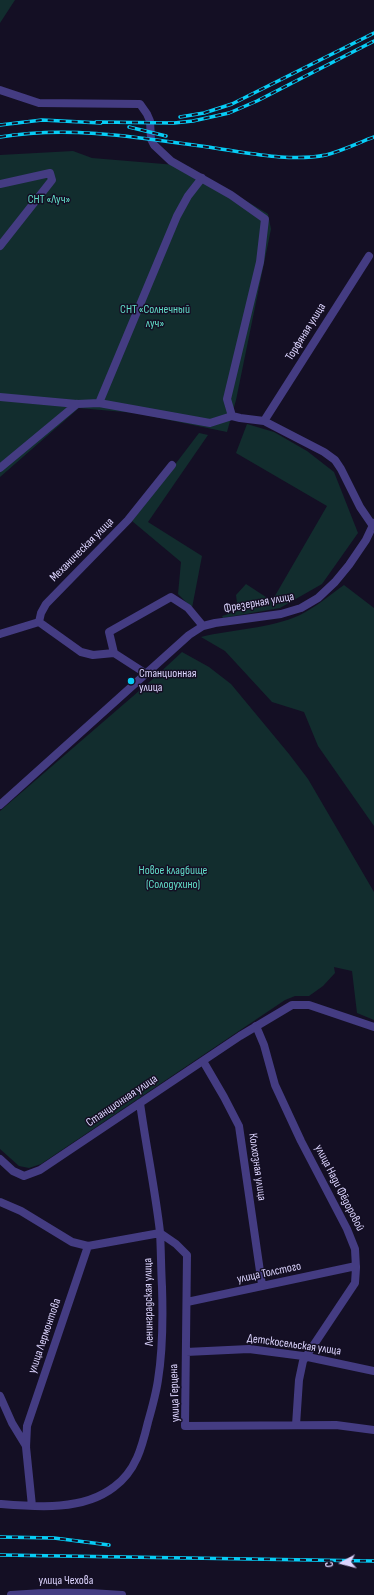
<!DOCTYPE html>
<html>
<head>
<meta charset="utf-8">
<style>
	body { margin:0 }
	#map { position:relative; width:374px; height:1595px; overflow:hidden; background:#140f24; font-family:"Sofia Sans Condensed",sans-serif }
	canvas { display:block }
	.north { position:absolute; left:322px; top:1543px; width:40px; height:40px; -webkit-text-stroke:3px #140f24; paint-order:stroke; rotate:263deg; font-size:11px; font-weight:700; line-height:16px; text-align:center; color:#dcd4fe }
	.north::after { content:''; display:block; margin:auto; width:14px; height:18px; background:#dcd4fe; clip-path:polygon(50% 0,100% 100%,50% 72%,0 100%) }
</style>
</head>
<body>
<div id="map">
<canvas width="374" height="1595"></canvas>
<div class="north">С</div>
</div>
<script>
const c = document.querySelector('canvas').getContext('2d');
c.lineJoin = 'round';
function fillPath(path, color) { c.fillStyle = color; c.fill(path, 'evenodd'); }
function strokePath(path, color, width, dash) { c.strokeStyle = color; c.lineWidth = width; c.lineCap = dash ? 'butt' : 'round'; c.setLineDash(dash || []); c.stroke(path); }
function write(font, color, halo, rows, align = 'center') {
  c.font = font + ' "Sofia Sans Condensed",sans-serif'; c.lineWidth = 3; c.setLineDash([]); c.textBaseline = 'middle'; c.strokeStyle = halo; c.fillStyle = color; for (const [text, x, y, turn = 0] of rows) {
    c.save(); c.translate(x, y); c.rotate((+turn || 0) * Math.PI / 180); c.textAlign = isNaN(turn) ? turn : align; if (halo) c.strokeText(text, 0, 0); c.fillText(text, 0, 0); c.restore();
  }
}
fillPath(new Path2D(`
	M0,0H15L0,23Z
	M73,151L92,158L188,166L268,214L271,229L236,400L227,432L135,413L79,408L0,477V155Z
	M247,424L274,432L307,451L334,472L358,533L322,584L280,608L223,618L222,616L238,611L236,595L246,584L272,601L327,506L236,453Z
	M199,433L208,435L148,522L202,556L192,608L178,594L181,562L132,521Z
	M344,585L374,608V826L318,746L304,712L272,702L225,651L201,637C233,629 269,629 300,615C316,607 330,595 344,585Z
	M182,652L209,667L231,684L289,754L308,779L374,892V1020L357,1013L352,971L334,967L335,973L323,986L309,996H295L285,1000L41,1164L29,1168L19,1166L0,1149V811L154,678Z`), '#122d2e');
strokePath(new Path2D(`
	M0,90L39,103L140,104L147,114L150,121L151,139L154,145L171,161L231,195L265,219L260,262L227,399L232,416L210,423L99,403L77,404L0,397
	M0,184L50,173L52,180L0,246
	M99,403L177,216L188,196L202,178
	M232,416L240,418L264,421L324,452L335,460L341,469L360,507L373,526
	M264,421L369,256
	M0,468L77,404
	M39,622L81,652L93,655L114,653L145,673
	M0,634L39,622L41,613L46,604L128,520L172,465
	M114,653L109,632L171,597L188,608L203,626
	M0,805L189,635L203,626L215,623L281,614L301,608L318,598L335,582L349,565L366,540L374,523
	M256,1026L264,1045L275,1085L301,1141L347,1229L355,1249L356,1268L355,1283L303,1361L299,1380L296,1425
	M203,1061L224,1097L239,1126L262,1285
	M0,1159L13,1171L24,1176L40,1170L240,1036L292,1005H309L374,1027
	M0,1202L21,1211L72,1242L88,1246
	M187,1302L356,1266
	M186,1352L249,1349L303,1356L374,1371
	M0,1396L12,1423L26,1446
	M0,1504C37,1507 83,1511 114,1487C136,1471 142,1447 148,1422C152,1408 156,1394 158,1380C163,1349 163,1318 162,1287C161,1269 161,1250 160,1232C155,1189 146,1146 140,1103
	M32,1506L26,1447L27,1426L88,1246L160,1233L176,1244L187,1255L185,1426L336,1425L374,1430
	M11,1595C48,1592 85,1592 122,1595`), '#443c82', 8);
const rail = new Path2D(`
	M180,117L204,113L232,104L374,33
	M96,122L174,123L193,121L229,113L257,101L374,41
	M0,125L42,120L101,123
	M129,127L166,136
	M0,137C71,125 143,138 214,148C250,153 290,162 326,155C342,151 358,143 374,137
	M0,1537L54,1538L109,1545
	M0,1555L374,1561`);
strokePath(rail, '#07cdf6', 3.5);
strokePath(rail, '#140f24', 2, [6]);
for (const [x, y, r, color] of [
	[131,681,4,"#07cdf6"]
]) { const dot = new Path2D(); dot.arc(x, y, r, 0, 2 * Math.PI); c.fillStyle = color; c.fill(dot); strokePath(dot, '#140f24', 1.5); }
write('12px', '#61dcc7', '#140f24', [
	["СНТ «Луч»",49,200],
	["СНТ «Солнечный",155,310],
	["луч»",155,324],
	["Новое кладбище",173,871],
	["(Солодухино)",173,885]
]);
write('12px', '#dcd4fe', '#140f24', [
	["Торфяная улица",306,332,-58],
	["Механическая улица",82,550,-45],
	["Фрезерная улица",259,603,-10],
	["Станционная улица",122,1101,-34],
	["Колхозная улица",257,1167,82],
	["улица Нади Фёдоровой",339,1188,63],
	["улица Толстого",269,1273,-12],
	["Ленинградская улица",149,1302,-91],
	["улица Лермонтова",45,1336,-71],
	["Детскосельская улица",294,1345,8],
	["улица Герцена",175,1393,-92],
	["улица Чехова",66,1581]
]);
write('12px', '#dcd4fe', '#140f24', [
	["Станционная",139,674],
	["улица",139,688]
], 'left');
</script>
</body>
</html>
